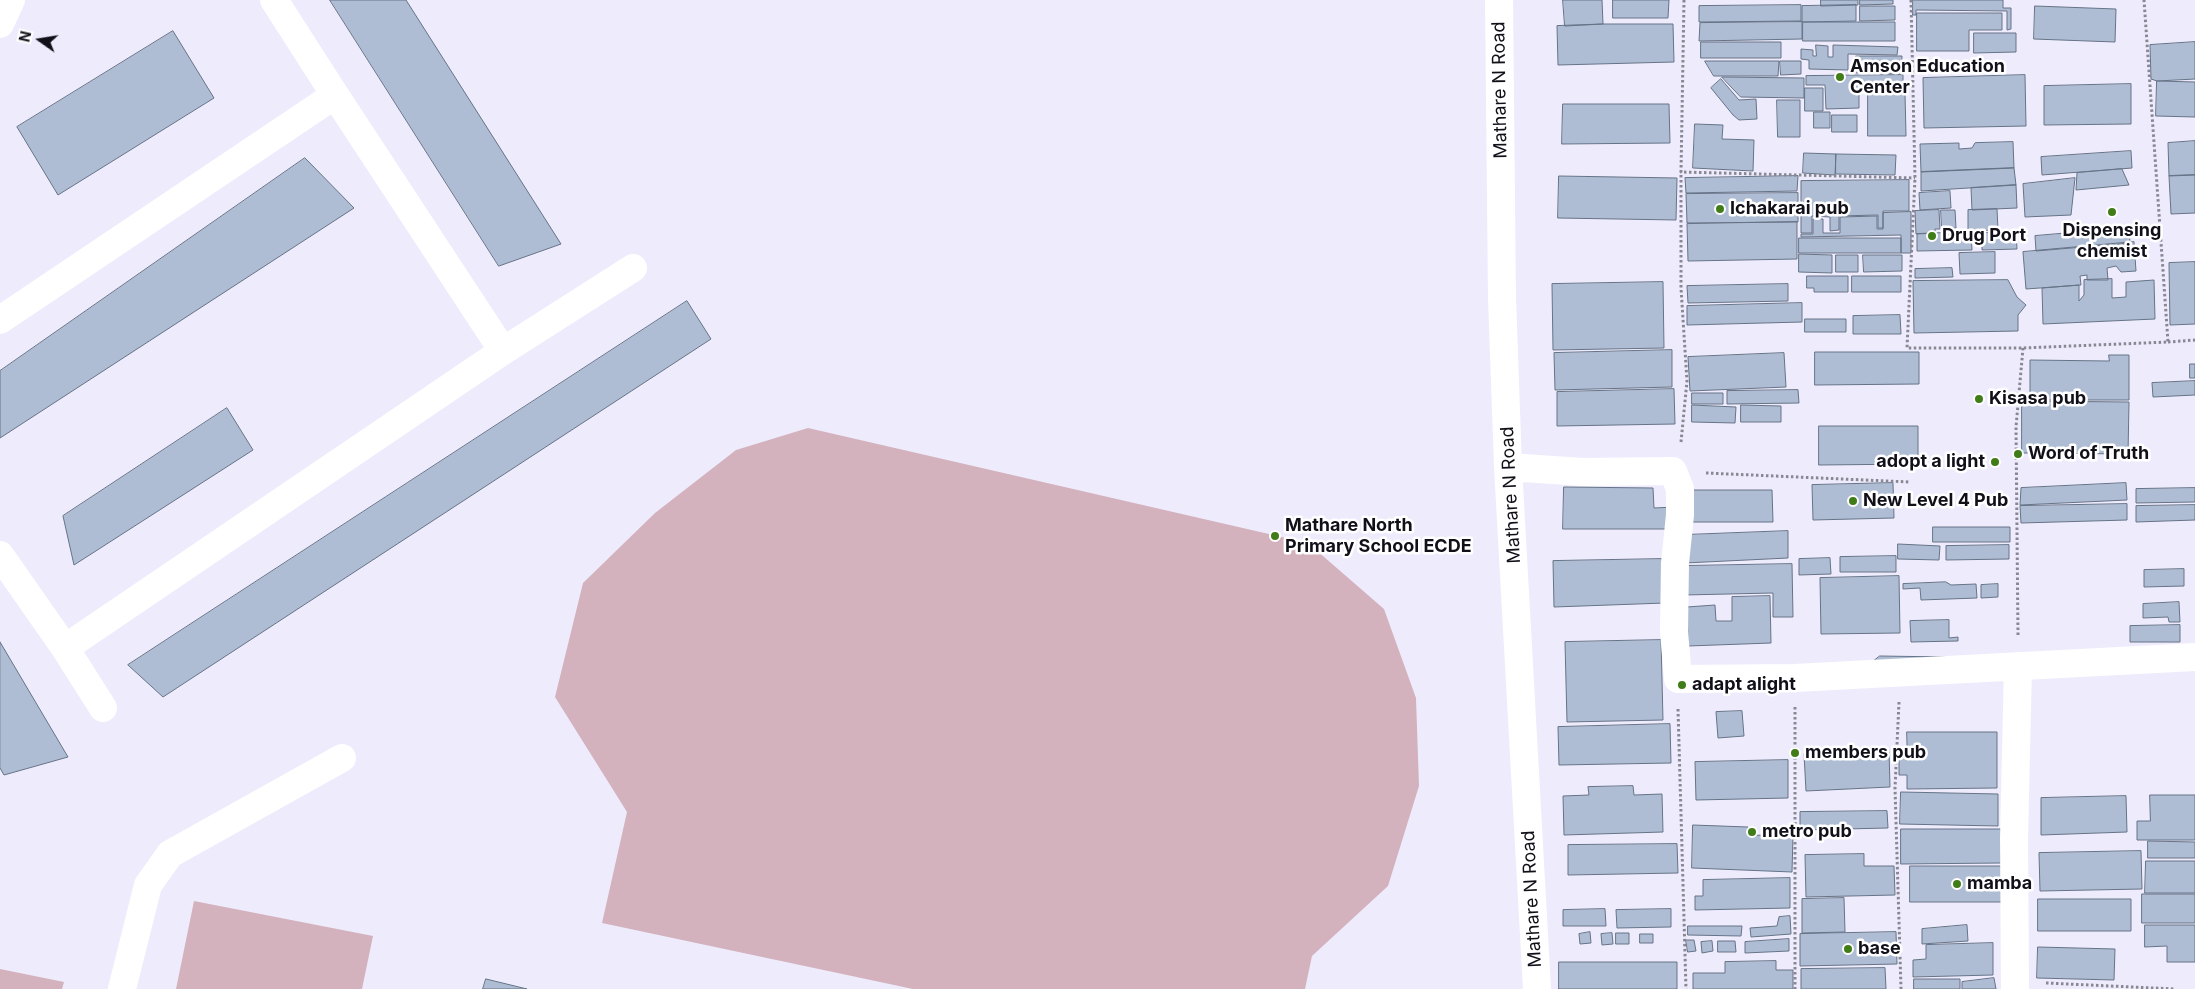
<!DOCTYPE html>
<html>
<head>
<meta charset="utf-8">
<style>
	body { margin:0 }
	#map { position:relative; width:2195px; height:989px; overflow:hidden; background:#eeecfc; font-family:Inter,sans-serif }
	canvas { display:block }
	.north { position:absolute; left:15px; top:15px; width:50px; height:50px; -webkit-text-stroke:4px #fff; paint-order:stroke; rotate:283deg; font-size:14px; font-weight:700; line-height:20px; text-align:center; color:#110f18 }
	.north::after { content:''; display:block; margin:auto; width:18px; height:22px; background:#110f18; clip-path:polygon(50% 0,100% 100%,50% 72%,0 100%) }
</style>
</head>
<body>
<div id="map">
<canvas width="2195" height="989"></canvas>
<div class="north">N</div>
</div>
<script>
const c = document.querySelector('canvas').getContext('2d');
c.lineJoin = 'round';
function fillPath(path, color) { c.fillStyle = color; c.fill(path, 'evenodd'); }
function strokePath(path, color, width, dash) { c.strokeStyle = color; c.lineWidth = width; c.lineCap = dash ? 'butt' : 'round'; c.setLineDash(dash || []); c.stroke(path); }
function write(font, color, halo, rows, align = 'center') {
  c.font = font + ' Inter,sans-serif'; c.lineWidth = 5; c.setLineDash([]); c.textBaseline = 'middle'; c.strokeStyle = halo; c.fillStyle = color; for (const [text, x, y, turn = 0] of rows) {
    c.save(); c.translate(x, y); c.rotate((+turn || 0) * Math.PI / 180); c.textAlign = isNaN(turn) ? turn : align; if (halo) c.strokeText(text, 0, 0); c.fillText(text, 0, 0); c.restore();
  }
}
fillPath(new Path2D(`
	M808,428L1308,543L1384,609L1416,698L1419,786L1388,886L1312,956L1305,989H913L602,923L627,812L555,697L583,583L655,513L736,450Z
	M194,901L373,936L362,989H176Z
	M0,969L64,982L62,989H0Z`), '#d3b2be');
const building = new Path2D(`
	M330,0H406L561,244L499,266Z
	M1563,0H1602L1603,24L1565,26Z
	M1613,0H1669L1668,18H1613Z
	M1821,0H1858V5L1821,6Z
	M1860,0H1893V4L1860,5Z
	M1913,0H2003V8H2011V29L2007,30V11L1916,10V15H1913Z
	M1801,5V21L1699,22V6Z
	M1856,5V21L1802,22V6Z
	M1860,6H1895V20L1860,21Z
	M2035,6L2116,9L2115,42L2034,39Z
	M1917,13H2002V30H1969V51H1917Z
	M1802,22V39L1699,41L1700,23Z
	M1803,22H1895V41H1803Z
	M1603,24H1673L1674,62L1558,65L1557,26Z
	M173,31L214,98L58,195L17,127Z
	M1974,33H2016V52L1974,53Z
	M1701,42H1781V58H1701Z
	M2195,42V79L2157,81L2151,79L2150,45Z
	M1816,45L1828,46V57H1833V45L1898,47L1897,55L1848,54V70L1809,69V60L1801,59V49L1813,50V56H1816Z
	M1856,56H1902L1901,74L1856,73Z
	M1705,61H1779L1778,76H1714Z
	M1780,61H1801V74L1781,75Z
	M1903,75V92L1866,93V91H1859V108L1826,109L1825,85H1806V76Z
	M2025,75L2026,126L1924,128L1923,78Z
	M1722,77L1804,78V98L1741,97Z
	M1721,79L1739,100L1756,99L1757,119L1739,120L1733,115L1711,88Z
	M2157,81L2195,82V117L2156,116Z
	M2131,84V124L2044,125V86Z
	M1805,88H1823V111H1805Z
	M1868,93H1905L1906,136H1868Z
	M1777,100H1800V137H1778Z
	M1563,104H1669L1670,143L1562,144Z
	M1814,112H1830V128H1814Z
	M1832,115H1857V132H1832Z
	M1695,124L1723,125L1722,139L1754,140L1753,171L1693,168Z
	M2195,141V175L2169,176L2168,143Z
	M2013,142L2014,168L1921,172L1920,144L1959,143V149L1972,148L1975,143Z
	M2131,151L2132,168L2042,175L2041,157Z
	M1804,153L1836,154L1835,175L1803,173Z
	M1836,154L1896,155L1895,175L1836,174Z
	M305,158L354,208L0,438V371Z
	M2014,168L2016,185L1921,191V172Z
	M2122,169L2129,185L2076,190L2077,173Z
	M2195,175V213L2171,214L2169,176Z
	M1559,176L1677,178L1676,220L1558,218Z
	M1798,176L1797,191L1686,193L1685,178Z
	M2075,178L2071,215L2025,217L2023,184Z
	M1909,180V211H1883V228H1878V215L1839,216V230L1830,231V217L1812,216V233H1801V216H1808V204H1801V181Z
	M2016,185L2017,208L1972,210L1971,188Z
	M1950,191L1951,208L1920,210L1919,193Z
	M1798,193V222L1687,223L1686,194Z
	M1997,209L1998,230L1968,231V210Z
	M1939,210L1940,229H1935V233L1916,234L1915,211Z
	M1941,210H1955L1956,228H1942Z
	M1911,212V253H1901V235L1801,237V234H1813V219H1823V233H1840V217L1877,216V229H1883V213Z
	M1797,222V259L1688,261L1687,224Z
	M2129,228L2130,243L2036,251L2035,236Z
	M1971,232L1972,250L1917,251V234Z
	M2016,232L2017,249L1982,250V233Z
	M1799,238H1901V253H1799Z
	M2134,242L2136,271L2121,272L2116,266L2107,268L2108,280H2087V275L2080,276L2081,285L2026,289L2023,252Z
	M1995,252V273L1960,274L1959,253Z
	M1799,254L1832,255V273L1799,272Z
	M1836,255H1858V272H1836Z
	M1863,255H1902V271L1864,272Z
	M2195,262V324L2170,325L2169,263Z
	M1952,268L1953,277L1915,278V269Z
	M1807,276H1848V292H1814V288H1807Z
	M1852,276H1901V292H1852Z
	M2112,279V298L2126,297V282L2154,280L2155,319L2043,324L2042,288L2079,285V301L2084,295V280Z
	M2008,280L2017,297L2026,305L2018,315V331L1914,333L1913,281Z
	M1663,282L1664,348L1553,350L1552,284Z
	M1788,284V301L1688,303L1687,286Z
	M687,301L711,339L163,697L128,665Z
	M1802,303V322L1687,325V306Z
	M1900,315L1901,334H1853V316Z
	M1805,319H1846V332H1805Z
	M1672,350V387L1555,390L1554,353Z
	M1815,352H1919V384L1815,385Z
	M1784,353L1786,387L1690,391L1688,357Z
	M2109,355H2129V400H2030V360L2109,361Z
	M2190,364H2195V378H2190Z
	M2195,381V395L2153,397L2152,383Z
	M1674,389L1675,424L1557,426V392Z
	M1798,390L1799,403L1727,404V391Z
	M1692,393H1723V404H1692Z
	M2022,401L2129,402L2128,454L2022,453Z
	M1692,405L1736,407L1735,423L1692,422Z
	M1741,405L1781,406V422H1741Z
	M227,408L253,450L74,565L63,516Z
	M1819,426H1918V464L1819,465Z
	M1893,483L1894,518L1813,520L1812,485Z
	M2126,483L2127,500L2020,505L2021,488Z
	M1564,487L1653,488L1654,508L1674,507V529H1563Z
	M2195,488V502L2136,503V489Z
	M1693,490H1772L1773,522H1693Z
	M2127,504V520L2021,523L2020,506Z
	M2195,505V520L2136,522V506Z
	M1933,527H2010V542H1933Z
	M1788,531V558L1685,563L1684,535Z
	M1898,544L1940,546L1939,560L1898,559Z
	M2009,545V559L1946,560V546Z
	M1896,556V572H1840V557Z
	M1830,558L1831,574L1799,575V559Z
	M1662,559L1665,603L1554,607L1553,561Z
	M1792,564L1793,617H1773V593L1684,595L1683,566Z
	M2184,569V586L2144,587V570Z
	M1899,576L1900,633L1821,634L1820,578Z
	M1946,582L1951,585L1976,584L1977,598L1921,600L1920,588L1903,589V584Z
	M1998,584V597L1981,598V585Z
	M1770,596L1771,643L1688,646L1687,607L1715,605L1716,621H1732V597Z
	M2179,602L2180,622H2169L2168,617L2143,618V604Z
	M1949,620V638L1958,637V641L1911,642L1910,621Z
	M2180,625V642H2130V626Z
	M1661,640L1663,720L1567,722L1565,642Z
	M0,642L68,757L4,775L0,768Z
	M1880,656L1945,657L1867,666Z
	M1742,711L1744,736L1718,738L1716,712Z
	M1670,724L1671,763L1559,765L1558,727Z
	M1907,732H1997V788L1907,789V775H1899V755H1907Z
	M1889,750L1890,787L1806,791L1804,754Z
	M1788,760V798L1696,800L1695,762Z
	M1633,786L1634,795L1662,794L1663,832L1564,835L1563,796L1589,795L1588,787Z
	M1901,792L1998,794V826L1900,824Z
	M2150,795H2195V840H2137V821H2150Z
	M2126,796L2127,832L2041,835V798Z
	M1887,811L1888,828L1800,830V812Z
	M1693,825L1748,827V835L1793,836L1792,872L1692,868Z
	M1901,829H2001V863L1901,864Z
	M2148,841L2195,842V858H2148Z
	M1677,844L1678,873L1568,875V845Z
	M2141,851L2142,889L2040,891L2039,853Z
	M1864,854V866H1894L1895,895L1806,897L1805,855Z
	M2146,861H2195V893H2145Z
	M1910,866H2004V902H1910Z
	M1790,878V908L1695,910V896H1703V880Z
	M2142,894H2195V923H2142Z
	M1844,898L1845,932L1802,933V899Z
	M2038,899H2131V931H2038Z
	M1605,909L1606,926H1563V910Z
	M1671,909V927L1617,928L1616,910Z
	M1790,916L1791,934L1751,937L1750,928L1777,926L1779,917Z
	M1967,925L1968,941L1922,944V929Z
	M2145,925H2195V962H2167V946L2145,947Z
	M1688,926H1742L1741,936L1688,935Z
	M1590,932L1591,943L1580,944L1579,934Z
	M1896,932L1897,964L1800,966V934Z
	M1612,933L1613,944L1602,945L1601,934Z
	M1616,933H1629V944H1616Z
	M1640,934H1653V943H1640Z
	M1789,939V951L1745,953V942Z
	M1686,940H1694L1696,951L1688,952Z
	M1712,941L1713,951L1702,953L1701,942Z
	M1718,941H1735L1736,952H1718Z
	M1993,943V975L1913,977V960L1926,959V945Z
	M2038,947L2115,949L2114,980L2037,978Z
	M1776,961V970H1793V989H1693V973H1725V962Z
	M1559,962H1677V989H1559Z
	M1885,968L1886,989H1801V969Z
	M1994,978L1996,989H1962V982Z
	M486,979L527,989H483Z
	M1914,979H1960V989H1914Z`);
fillPath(building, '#afbdd4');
strokePath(building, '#667387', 1);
strokePath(new Path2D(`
	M1684,0L1681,172L1915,178
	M1911,0L1915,178L1907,348H2023L2168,342L2144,0
	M2168,342L2195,340
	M1681,442L1687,381L1681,288V172
	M1706,473L1910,482
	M2018,635L2016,427L2023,348
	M1899,702L1895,788L1901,989
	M1795,707V989
	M1678,709L1686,989
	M2046,983L2175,989`), '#898794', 3, [2.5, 2.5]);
strokePath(new Path2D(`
	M274,0L335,95
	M1499,0L1502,298L1508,467L1537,989
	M0,24L11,0
	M0,320L335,95L503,351
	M1508,467L1583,472L1673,471L1680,489V515L1675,563L1674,631L1678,679L1795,678L2195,657
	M0,555L65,648L103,708
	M65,648L503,351L633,268
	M122,989L148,885L170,854L342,758
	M2015,989L2014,838L2018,666`), '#fff', 28);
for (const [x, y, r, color] of [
	[1840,77,5,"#407c17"],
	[1720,209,5,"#407c17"],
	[2112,212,5,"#407c17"],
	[1932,236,5,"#407c17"],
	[1979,399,5,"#407c17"],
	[2018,454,5,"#407c17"],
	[1995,462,5,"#407c17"],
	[1853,501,5,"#407c17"],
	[1275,536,5,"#407c17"],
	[1682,685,5,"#407c17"],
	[1795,753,5,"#407c17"],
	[1752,832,5,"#407c17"],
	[1957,884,5,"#407c17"],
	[1848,949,5,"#407c17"]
]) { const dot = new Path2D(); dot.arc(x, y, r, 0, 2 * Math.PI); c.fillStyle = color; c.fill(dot); strokePath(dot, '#fff', 2); }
write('bold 18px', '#110f18', '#fff', [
	["Amson Education",1850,67],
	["Center",1850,88],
	["Ichakarai pub",1730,209],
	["Dispensing",2112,231,"center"],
	["chemist",2112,252,"center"],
	["Drug Port",1942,236],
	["Kisasa pub",1989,399],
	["Word of Truth",2028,454],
	["adopt a light",1985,462,"right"],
	["New Level 4 Pub",1863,501],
	["Mathare North",1285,526],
	["Primary School ECDE",1285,547],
	["adapt alight",1692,685],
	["members pub",1805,753],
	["metro pub",1762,832],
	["mamba",1967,884],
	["base",1858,949]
], 'left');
write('18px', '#110f18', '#fff', [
	["Mathare N Road",1500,90,-91],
	["Mathare N Road",1511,495,-93],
	["Mathare N Road",1532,899,-93]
]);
</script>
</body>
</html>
